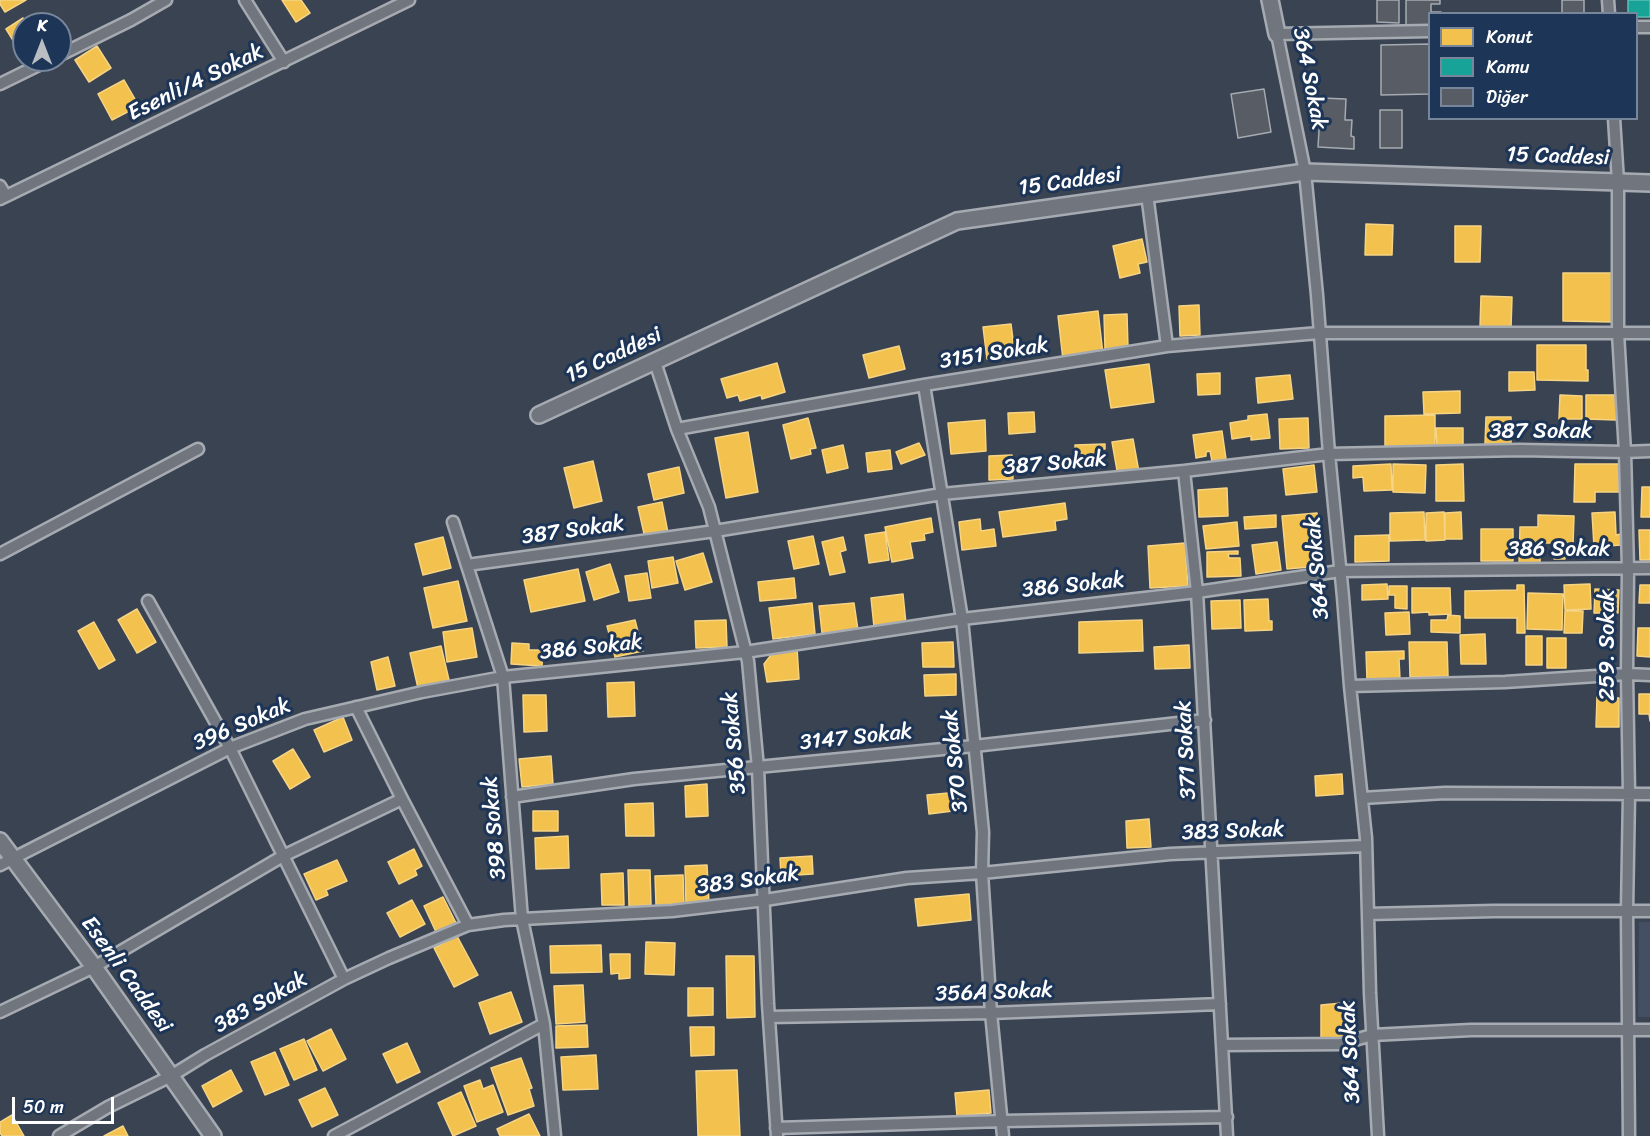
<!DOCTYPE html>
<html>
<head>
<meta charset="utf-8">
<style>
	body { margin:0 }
	#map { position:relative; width:1650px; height:1136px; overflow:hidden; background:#3a4352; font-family:Sriracha,sans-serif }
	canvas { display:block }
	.legend { position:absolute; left:1428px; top:12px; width:210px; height:108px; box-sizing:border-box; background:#1d3557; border:2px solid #77869a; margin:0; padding:8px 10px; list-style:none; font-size:18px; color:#fff }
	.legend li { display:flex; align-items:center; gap:12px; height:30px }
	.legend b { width:30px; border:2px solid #77869a }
	.north { position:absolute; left:12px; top:12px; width:60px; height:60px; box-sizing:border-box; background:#1d3557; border:2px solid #77869a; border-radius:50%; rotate:0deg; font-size:16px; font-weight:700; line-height:24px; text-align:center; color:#fff }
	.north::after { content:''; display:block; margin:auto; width:21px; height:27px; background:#babdc2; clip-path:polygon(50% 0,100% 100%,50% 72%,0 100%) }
	.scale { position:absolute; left:12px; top:1097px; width:102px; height:27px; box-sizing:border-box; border:3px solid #fff; border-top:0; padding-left:8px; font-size:18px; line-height:21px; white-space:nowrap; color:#fff; -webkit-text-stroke:4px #1d3557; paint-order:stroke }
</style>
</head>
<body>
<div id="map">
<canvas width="1650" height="1136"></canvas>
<ul class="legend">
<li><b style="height:16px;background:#f2c14e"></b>Konut</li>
<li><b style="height:16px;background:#17a398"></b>Kamu</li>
<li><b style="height:16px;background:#585c64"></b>Diğer</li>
</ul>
<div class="north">K</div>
<div class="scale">50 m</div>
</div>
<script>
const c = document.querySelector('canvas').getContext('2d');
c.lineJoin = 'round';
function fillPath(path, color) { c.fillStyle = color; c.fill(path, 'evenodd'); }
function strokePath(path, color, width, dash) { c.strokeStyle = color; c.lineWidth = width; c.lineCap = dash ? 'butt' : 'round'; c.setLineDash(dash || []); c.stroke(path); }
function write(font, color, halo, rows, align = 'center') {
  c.font = font + ' Sriracha,sans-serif'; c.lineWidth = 6; c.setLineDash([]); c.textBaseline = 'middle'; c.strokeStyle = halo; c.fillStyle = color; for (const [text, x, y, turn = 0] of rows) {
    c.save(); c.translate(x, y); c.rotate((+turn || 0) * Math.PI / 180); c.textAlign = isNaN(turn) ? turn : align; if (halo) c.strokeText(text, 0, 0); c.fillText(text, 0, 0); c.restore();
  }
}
fillPath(new Path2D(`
	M1639,922H1650V1017H1638Z`), '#454f63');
const homes = new Path2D(`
	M0,0H26L5,12L0,4Z
	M282,0H301L310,13L296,22Z
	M23,18L26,24H24V58L6,29Z
	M97,46L111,68L89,82L75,60Z
	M124,80L139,106L112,120L98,94Z
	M1366,224L1393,225L1392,255H1365Z
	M1455,226H1481L1480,262H1455Z
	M1142,239L1147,262L1138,264L1140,273L1120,278L1113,246Z
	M1563,273H1612V322L1563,321Z
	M1481,296L1512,297L1511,328L1480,327Z
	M1199,305L1200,335L1180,336L1179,306Z
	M1098,311L1103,354L1063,360L1058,316Z
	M1127,314L1128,348L1105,349L1104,315Z
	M1011,324L1015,355L987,359L983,327Z
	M1537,345H1586V370H1588V381L1537,380Z
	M899,346L905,369L869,378L863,355Z
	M777,363L785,392L762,399L761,395L740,401L738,395L727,398L721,379Z
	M1149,364L1154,402L1111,408L1105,370Z
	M1509,372H1534L1535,390L1509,391Z
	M1220,373V394L1198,395L1197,374Z
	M1290,375L1293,399L1258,403L1256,378Z
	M1460,391V413L1424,414L1423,392Z
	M1560,395L1582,396V419H1559Z
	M1586,395H1616V420L1586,419Z
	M1034,412L1035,432L1009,434L1008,413Z
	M1267,414L1270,438L1251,440V436L1232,439L1230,423L1248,420V416Z
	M1435,415V446H1385V416Z
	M1486,417H1511V444H1485Z
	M808,418L816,448L810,449L811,454L791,459L783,425Z
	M1308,418L1309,448L1280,449L1279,419Z
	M985,420L986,451L951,454L948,423Z
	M1436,428H1463V447H1437Z
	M1222,431L1226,459L1212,461L1210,451L1206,452V456L1196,458L1193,435Z
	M748,432L758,492L726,498L715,438Z
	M1133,439L1139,472L1118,476L1112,442Z
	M919,443L925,455L901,464L896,452Z
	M1105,444V449H1099L1100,466L1076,467L1075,445Z
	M843,445L848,468L827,473L822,450Z
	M890,450L892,469L868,472L866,453Z
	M1012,455L1013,479L989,480V456Z
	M593,461L602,501L574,508L564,468Z
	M1391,464L1392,490L1364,491L1363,477L1353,478V466Z
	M1393,464L1426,465L1425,493L1393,492Z
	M1463,464L1464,501H1436V465Z
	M1575,464H1619V492H1595V502H1574Z
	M1314,465L1317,492L1286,495L1283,469Z
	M679,467L684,493L654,500L648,474Z
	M1642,487H1650V517H1641Z
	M1227,488L1228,516L1199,517L1198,490Z
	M662,502L668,533L645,538L638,507Z
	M1065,503L1067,519L1055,521L1056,530L1003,537L999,512Z
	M1424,512L1425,540L1390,541V513Z
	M1444,512L1445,540L1426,541V513Z
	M1461,512L1462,539H1445V513Z
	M1615,512L1616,535L1621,534V545L1594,547L1592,513Z
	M1317,513L1321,566L1287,569L1282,516Z
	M1276,515V527L1245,529L1244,517Z
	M1538,515L1574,516L1573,545L1565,544V559H1554L1555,543H1540V566L1519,565L1520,527H1538Z
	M931,518L933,532L924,534L925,540L910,542L913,558L892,562L885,527Z
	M980,519L981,531L994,529L996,546L962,550L959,522Z
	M1237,522L1239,546L1206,549L1203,526Z
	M1481,529H1513V561H1481Z
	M1639,530H1650V560H1640Z
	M885,532L889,560L869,563L865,535Z
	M1389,535V561L1355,562V536Z
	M813,536L819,564L794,569L788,541Z
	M443,537L451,568L423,575L415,544Z
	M843,537L846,550L840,552L845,572L830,575L822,542Z
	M1277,542L1281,570L1256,574L1252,545Z
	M1185,543L1188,586L1150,588L1148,546Z
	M1238,551V554H1228L1229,558H1240L1241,576L1207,577V552Z
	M703,553L712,582L685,590L676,561Z
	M673,557L678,583L652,588L648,561Z
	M610,564L619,592L594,600L586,572Z
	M578,569L585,601L531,612L524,580Z
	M647,573L651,598L629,601L625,576Z
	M794,578L796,598L760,601L758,582Z
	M458,581L467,621L433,628L424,588Z
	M1387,584L1388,599L1362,600V585Z
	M1590,584L1591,609L1565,610L1564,585Z
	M1517,585H1524L1525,633H1517V618H1465V591L1517,590Z
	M1640,585H1650V603H1639Z
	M1389,586H1407V609L1395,608V595H1389Z
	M1412,588H1450L1451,614L1429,615V612L1412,613Z
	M1595,589L1619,590L1618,613H1594Z
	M1528,593L1563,594L1562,630L1527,629Z
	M903,594L906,624L874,627L871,598Z
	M1268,599L1269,621H1272V630L1245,631L1244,600Z
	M1240,600L1241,628L1212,629L1211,601Z
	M812,603L815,634L773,639L769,608Z
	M854,603L858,630L822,633L819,606Z
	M137,609L156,642L137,653L118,620Z
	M1565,611H1583L1582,633H1564Z
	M1409,612L1410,634L1386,635L1385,613Z
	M1448,615L1460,616V633L1431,632V620H1447Z
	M635,620L643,651L615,657L607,626Z
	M726,620L727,647L696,648L695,621Z
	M1142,620L1143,651L1079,653V622Z
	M94,622L115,660L99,669L78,631Z
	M472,628L477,657L447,662L443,632Z
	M1638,628H1650V657L1637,656Z
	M1485,634L1486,664H1461L1460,635Z
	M1526,636H1542V665H1526Z
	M1547,638H1566V668H1547Z
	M953,642L954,667H923L922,643Z
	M1409,642H1447L1448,676L1410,677Z
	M512,643L529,644V650H543L542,666L511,664Z
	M1189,645L1190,668L1155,669L1154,647Z
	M441,646L449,680L418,688L410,653Z
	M797,648L799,679L767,682L764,664L771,655Z
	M1404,651V659H1399L1400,679L1367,680L1366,652Z
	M388,657L395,686L377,690L371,662Z
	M956,674V695L925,696L924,675Z
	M634,682L635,716L608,717L607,683Z
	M1639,694H1650V721L1649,714H1639Z
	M523,695H546L547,731L524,732Z
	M1597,697L1619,698V727H1596Z
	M343,717L352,740L324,752L314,730Z
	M293,749L310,777L290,789L273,761Z
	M551,756L553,784L522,787L519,759Z
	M1342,774L1343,794L1316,796L1315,776Z
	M707,784L708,816L686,817L685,786Z
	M959,792L961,810L929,814L927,795Z
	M653,803L654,836H626L625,804Z
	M533,811H558V831H533Z
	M1149,819L1151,847L1127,848L1126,821Z
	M568,836L569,868L536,869L535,838Z
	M414,849L422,866L415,870L417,875L399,884L388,862Z
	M812,856L813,874L781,876L780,858Z
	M337,860L347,881L326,890L328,895L316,900L304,874Z
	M707,865L709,903L686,904L685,866Z
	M628,870H650L651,905L629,906Z
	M623,873L624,905H602L601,874Z
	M683,875L684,904L656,905L655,876Z
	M969,894L971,920L918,926L915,899Z
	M443,897L456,923L436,932L424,906Z
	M412,900L425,924L400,937L387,913Z
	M457,936L478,975L454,987L434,948Z
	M646,942L675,943L674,975L645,974Z
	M601,945L602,972L551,973L550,946Z
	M610,954H630V978L619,979V973L611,974Z
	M726,956H754L755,1017L727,1018Z
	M583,985L585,1022L556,1024L554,986Z
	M688,988H713V1015L688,1016Z
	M511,992L522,1022L490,1034L479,1003Z
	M1353,1002V1033L1348,1037L1321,1038V1005Z
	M587,1025L588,1047L556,1048V1026Z
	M690,1027H714V1055L691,1056Z
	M331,1029L346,1059L323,1071L307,1041Z
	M304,1039L317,1070L294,1080L280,1049Z
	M407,1043L420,1072L397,1083L383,1054Z
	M275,1052L289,1085L265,1095L251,1062Z
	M596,1055L598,1089L563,1090L561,1057Z
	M521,1058L532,1088L529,1089L534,1106L508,1115L491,1068Z
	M231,1070L242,1091L213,1107L202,1086Z
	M737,1070L740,1136H698L696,1071Z
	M480,1080L483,1089L493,1085L503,1112L477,1122L464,1086Z
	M325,1088L338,1115L312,1127L299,1100Z
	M989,1090L991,1113L957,1116L955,1093Z
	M461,1092L476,1126L453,1136L438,1103Z
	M529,1114L540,1136H500L497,1129Z
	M12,1115L24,1136H2L0,1133V1122Z
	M123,1126L128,1136H104Z`);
fillPath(homes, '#f2c14e');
strokePath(homes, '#f6d483', 1.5);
const public = new Path2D(`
	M1628,0H1650V17H1636V14H1628Z`);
fillPath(public, '#17a398');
strokePath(public, '#5dbfb7', 1.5);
const building = new Path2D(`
	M1377,0H1399V23L1377,22Z
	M1406,0H1440V4H1431V12H1441V14H1430V26H1406Z
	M1562,0H1584V14H1562Z
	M1430,44V94L1381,95V45Z
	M1264,89L1271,132L1238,138L1231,94Z
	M1321,98L1346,99L1345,120H1352L1351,136L1354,137V149L1318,147Z
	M1380,110H1402V148H1380Z`);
fillPath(building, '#585c64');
strokePath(building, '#a6aab1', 1.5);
const street = new Path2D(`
	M245,0L284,62
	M1608,0L1609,14
	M1636,27H1650
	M60,55L131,20L166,0
	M0,84L49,60
	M1614,118L1618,182V333L1625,452L1628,569L1627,674L1629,794L1627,911L1629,1136
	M0,186L6,196
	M1147,194L1167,346
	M0,199L409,0
	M655,362L677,429L709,507L748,661L758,768L768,1004L777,1136
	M924,385L962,619L983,832L982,873L991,1013L1003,1136
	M677,429L924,385L1167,346L1319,333H1650
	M1184,471L1197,592L1227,1136
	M453,522L503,677L522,919L544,1024L555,1136
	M0,554L198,449
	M467,565L715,531L942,494L1184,471L1329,454L1520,450L1625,452L1650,451
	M148,601L230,748L344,979
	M1350,686L1505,682L1627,674L1650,675
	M356,707L402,799L468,925
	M512,797L634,779L974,746L1205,720
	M1362,798L1445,793L1650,794
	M0,865L230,748L305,719L422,692L503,677L745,652L962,619L1197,592L1340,571L1650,568
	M1368,914L1494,911H1650
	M0,1012L94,967L283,856L402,799
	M769,1017L991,1013L1220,1004
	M1222,1045L1341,1044L1372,1035L1471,1030H1650
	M776,1128L1003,1121L1227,1117
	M59,1136L108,1107L171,1076L205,1055L344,979L389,958L468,925L504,920L672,911L765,900L907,878L982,873L1170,854L1366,846
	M334,1136L544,1024
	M1378,1136L1370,993L1366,838L1350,686L1343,597L1329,454L1317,295L1305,172L1277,34L1430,31`);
const secondary = new Path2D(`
	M1270,0L1277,34
	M539,415L957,221L1305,172L1650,183
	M0,841L94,967L213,1136`);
strokePath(street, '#a6aab1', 15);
strokePath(secondary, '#a6aab1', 20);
strokePath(street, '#70757e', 10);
strokePath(secondary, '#70757e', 15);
write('22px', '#fff', '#1d3557', [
	["364 Sokak",1309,79,79],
	["Esenli/4 Sokak",196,83,-26],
	["15 Caddesi",1558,157,2],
	["15 Caddesi",1070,182,-8],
	["3151 Sokak",994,354,-9],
	["15 Caddesi",614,356,-25],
	["387 Sokak",1541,432],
	["387 Sokak",1055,464,-5],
	["387 Sokak",573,531,-8],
	["386 Sokak",1559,550],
	["364 Sokak",1318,568,-95],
	["386 Sokak",1073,586,-6],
	["259. Sokak",1608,645,-90],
	["386 Sokak",591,648,-6],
	["396 Sokak",242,725,-23],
	["3147 Sokak",856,738,-6],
	["356 Sokak",735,743,-95],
	["371 Sokak",1187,750,-93],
	["370 Sokak",956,761,-96],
	["398 Sokak",495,828,-95],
	["383 Sokak",1233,832,-2],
	["383 Sokak",748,881,-8],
	["Esenli Caddesi",126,975,54],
	["356A Sokak",994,993,-2],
	["383 Sokak",261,1003,-29],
	["364 Sokak",1351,1052,-93]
]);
</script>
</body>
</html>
